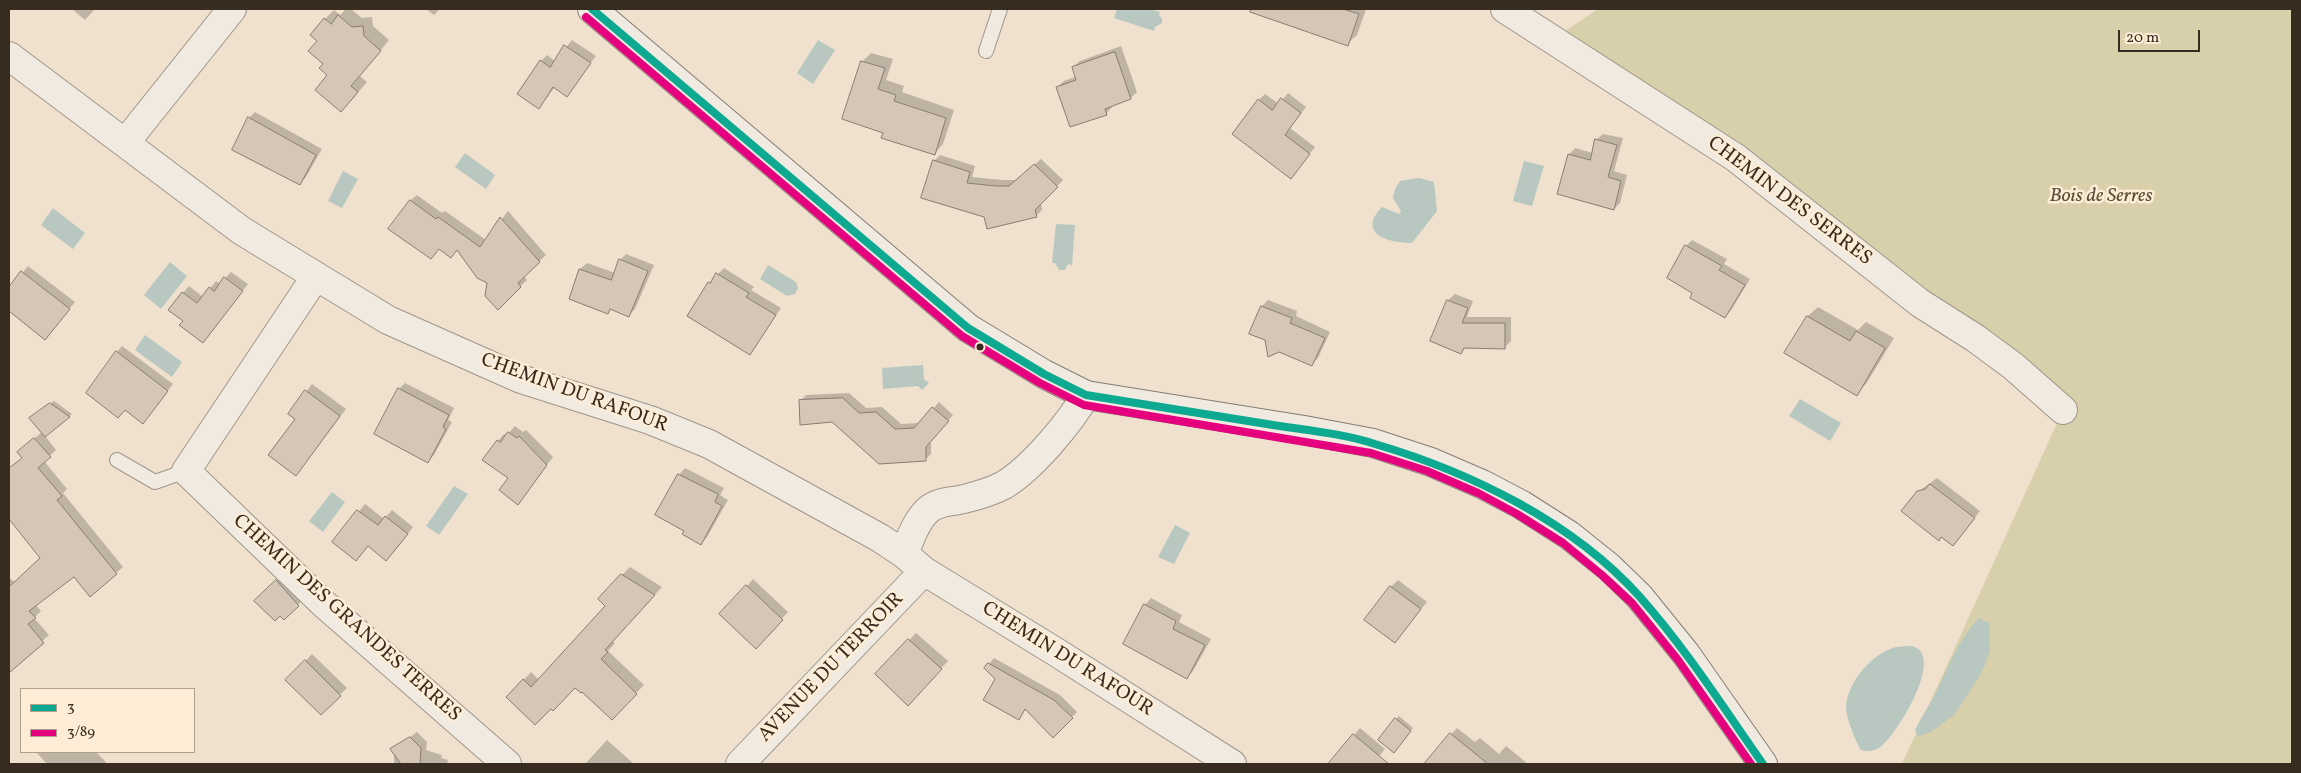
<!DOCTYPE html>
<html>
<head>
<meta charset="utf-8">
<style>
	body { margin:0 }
	#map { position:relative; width:2301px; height:773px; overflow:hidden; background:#efe1cd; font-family:Vollkorn,serif }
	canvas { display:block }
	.frame { position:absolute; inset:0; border:10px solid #382c20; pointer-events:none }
	.legend { position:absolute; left:20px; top:688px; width:175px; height:65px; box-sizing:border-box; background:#fdedd6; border:1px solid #aea08d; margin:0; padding:6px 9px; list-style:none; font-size:15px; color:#382c20 }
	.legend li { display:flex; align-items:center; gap:10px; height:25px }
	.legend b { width:25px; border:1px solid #aea08d }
	.scale { position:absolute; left:2118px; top:30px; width:82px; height:22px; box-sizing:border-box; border:2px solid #382c20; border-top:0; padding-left:6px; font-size:15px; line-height:18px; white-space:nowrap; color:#382c20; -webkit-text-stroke:4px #fdedd6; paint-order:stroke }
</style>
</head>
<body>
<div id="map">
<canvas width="2301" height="773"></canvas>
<div class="frame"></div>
<ul class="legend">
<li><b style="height:6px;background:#0da990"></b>3</li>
<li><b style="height:6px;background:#e5007d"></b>3/89</li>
</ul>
<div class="scale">20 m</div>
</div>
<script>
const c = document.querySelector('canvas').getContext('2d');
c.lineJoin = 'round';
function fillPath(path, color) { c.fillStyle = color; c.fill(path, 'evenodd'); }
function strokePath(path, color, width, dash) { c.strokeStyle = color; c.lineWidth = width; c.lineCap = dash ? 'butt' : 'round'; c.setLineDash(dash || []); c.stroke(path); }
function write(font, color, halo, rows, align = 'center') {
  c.font = font + ' Vollkorn,serif'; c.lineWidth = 5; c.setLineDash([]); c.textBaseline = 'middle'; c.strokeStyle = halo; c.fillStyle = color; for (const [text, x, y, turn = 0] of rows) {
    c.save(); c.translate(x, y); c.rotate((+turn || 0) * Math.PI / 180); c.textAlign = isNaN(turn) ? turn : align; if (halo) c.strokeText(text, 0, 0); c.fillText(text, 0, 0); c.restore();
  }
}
fillPath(new Path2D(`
	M1598,9H2292V764H1902L2063,410L1552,40Z`), '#d8d0aa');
fillPath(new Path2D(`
	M1117,9H1149L1160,12L1159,16L1162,18V23L1155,27L1154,31L1114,18Z
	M818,40L835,50L813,84L797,73Z
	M465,153L495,175L486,189L455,167Z
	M1524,161L1544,166L1532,206L1513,201Z
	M343,171L358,179L342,208L328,201Z
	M1419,178L1434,182L1437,211L1412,243C1389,243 1356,234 1382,207L1399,214L1401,211L1393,198L1395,189L1400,181Z
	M53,208L85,233L73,249L41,225Z
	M1056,224L1075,225L1072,265L1068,264L1065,270H1059L1055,263H1052Z
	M170,262L187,276L161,309L144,295Z
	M768,265L796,282L798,288L795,294L787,296L760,279Z
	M145,335L182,362L172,377L135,350Z
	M923,365L924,379L929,383L922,390L918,386L883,389L882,368Z
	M1800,399L1841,423L1830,441L1789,416Z
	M454,486L468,494L439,535L426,526Z
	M332,492L345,502L323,532L309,521Z
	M1175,525L1190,533L1174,564L1158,557Z
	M1979,618L1989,623L1990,649L1986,663L1979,677L1955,714L1931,732L1918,736L1915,730C1921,717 1930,705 1936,692C1949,666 1958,640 1979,618Z
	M1896,647C1902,647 1910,645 1915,647C1944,660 1894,739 1879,748C1873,751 1868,752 1861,750C1856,742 1845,716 1846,706C1848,682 1872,653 1896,647Z`), '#b8c8c0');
fillPath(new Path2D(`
	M72,9H95L85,20Z
	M346,9H351L362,18L372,17L373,26L389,40L360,76L367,82L351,101L329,75L319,41L325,19L334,10L340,15Z
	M426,9H440L434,15Z
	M1289,9H1366L1357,35L1347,44L1284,23Z
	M572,40L596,56L567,95L555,87L539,108L541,61L547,55L555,61Z
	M1121,46L1137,92L1131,98L1111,105L1112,107L1106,114L1057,87L1064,81L1077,76L1073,67L1080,61Z
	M871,53L893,59L886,80L904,86L902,92L954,110L943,144L934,154L885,132L862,62Z
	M1288,93L1306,107L1290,128L1315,147L1291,178L1259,100L1265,94L1279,104Z
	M255,112L322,149L306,177L300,184L249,118Z
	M1603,134L1623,138L1614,171L1627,175L1620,203L1614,209L1569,155L1575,148L1593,153L1596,140Z
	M940,155L975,166L972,177L1002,180H1016L1041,159L1063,180L1041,203L1042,210L1036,216H985L934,161Z
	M417,195L442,213L445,211L486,240L508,211L546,255L524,276L527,280L498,308L488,282L458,249L451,256L410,201Z
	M1692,240L1727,259L1724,264L1750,279L1731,310L1725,316L1694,293L1669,278L1686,246Z
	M626,254L654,265L635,309L629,315L612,308L607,313L570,298L580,269L587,263L615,273L620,260Z
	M28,266L75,302L45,339L9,310V289Z
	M724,268L754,287L751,290L781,308L750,353L709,283Z
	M231,272L248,284L203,342L185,321L183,293L189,286L203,297L216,281L220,284Z
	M1455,294L1473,301L1467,317H1511V341L1504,348L1466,347L1460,353L1432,341L1448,300Z
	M1268,300L1297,311L1296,316L1330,332L1318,358L1312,364L1262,306Z
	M1818,307L1858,330L1866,322L1894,338L1866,384L1856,394L1786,353L1808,316Z
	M122,346L173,384L143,423L117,352Z
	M405,383L454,408L448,420L452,422L434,455L428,461L399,389Z
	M312,384L346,409L296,475L297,418L290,413Z
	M849,393L866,408L882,407L901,424L920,423L939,402L953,415L931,440V454L925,460L832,421L800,401L806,395Z
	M54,401L72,414L45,436L56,450L44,461L67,489L63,493L123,567L116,573L75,575L36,605L41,611L34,618L49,635L13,667L9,663V578L15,582L42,558L9,517V475L26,461L25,446L42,432L34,415Z
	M515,426L523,432L526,430L553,457L518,503L498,441L504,434L506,436Z
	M685,468L724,488L720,495L728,500L707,537L701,543L686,530L679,475Z
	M1937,478L1980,511L1959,538L1918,492Z
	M365,504L384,519L392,510L413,527L393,553L368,545L334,542Z
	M630,567L662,587L612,641L615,643L608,651L644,685L612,718L575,686L508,697L531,672L539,680L607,606L622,575Z
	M283,575L305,598L284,618L256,601Z
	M753,579L788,612L762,640L747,586Z
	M1398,580L1427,602L1395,641L1391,587Z
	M1151,598L1182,615L1179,622L1211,639L1193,671L1187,677L1145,605Z
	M916,633L948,661L914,698L876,674Z
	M312,654L347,688L321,713L287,680Z
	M994,658L1060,695L1077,712L1053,736L1026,709L1018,718L989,664Z
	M1399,716L1413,728L1397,748L1396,719Z
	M1360,728L1385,749L1373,764H1333L1331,762Z
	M1457,728L1475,742L1480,738L1499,754L1506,746L1528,764H1437L1430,758Z
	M417,732L427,742L426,750L442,755L441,758L448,760L447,764H394V749Z
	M607,740L634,764H585Z
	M36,752H96L106,762L104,764H47Z`), '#0003');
const building = new Path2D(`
	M1251,9H1343L1359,14L1348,46L1250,12Z
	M338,15L352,27L363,26L364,36L381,51L351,86L358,92L341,112L315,90L327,75L319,68L323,64L308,51L317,41L310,35L324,18L331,24Z
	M564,45L591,63L567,97L553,87L539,109L517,94L540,60L550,67Z
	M1115,52L1131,99L1105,109L1107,115L1070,127L1056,87L1076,80L1072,67Z
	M861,61L885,68L878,89L896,95L894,101L946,118L935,155L881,138L883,133L842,119Z
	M1281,98L1301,113L1285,135L1310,154L1291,179L1232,134L1258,99L1272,110Z
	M248,117L316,155L300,185L232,150Z
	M1595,139L1617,145L1608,177L1621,181L1614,210L1557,194L1568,154L1590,160Z
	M933,160L970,172L967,183L996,186H1009L1034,164L1058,187L1035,210L1037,217L987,229L984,217L921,198Z
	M410,200L436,219L438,217L480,247L500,217L540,262L518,283L521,287L498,310L485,296L487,283L477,278L457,250L451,258L439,249L431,259L388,229Z
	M1685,245L1722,266L1719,270L1745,285L1725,318L1690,298L1692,293L1667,278Z
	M619,259L648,271L629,317L610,309L608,314L569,299L579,269L611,280Z
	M21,271L70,309L45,340L9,311V287Z
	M716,273L749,293L746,297L776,315L750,355L687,316L708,282L710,283Z
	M224,277L243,291L203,343L179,325L183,321L168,310L182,292L197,303L209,287L214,291Z
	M1447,300L1468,308L1462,323H1505V349L1464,348L1461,354L1430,341Z
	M1261,306L1292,318L1290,323L1325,338L1312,366L1279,352L1268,357L1265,340L1249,334Z
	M1807,316L1850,341L1856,331L1885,348L1857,396L1784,353Z
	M116,351L168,391L143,424L125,410L118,418L86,393Z
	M398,388L449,415L443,427L446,429L428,463L374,434Z
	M305,390L340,416L296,476L268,455L295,419L288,414Z
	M843,398L859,413L876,412L895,429L914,428L932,407L949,421L926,447V461L879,464L832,422L800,425L799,400Z
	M50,403L70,417L45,437L29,418Z
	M508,432L517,438L519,436L547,465L518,505L499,490L508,478L482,460L497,440L500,442Z
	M34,438L51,457L38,468L62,496L57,500L117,574L90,597L74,577L29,611L36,618L28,624L44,643L9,673V587L40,558L9,519V468L22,458L17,452Z
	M678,474L718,494L715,502L722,506L701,545L682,534L684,531L655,515Z
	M1930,484L1975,518L1953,546L1941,537L1939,541L1901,511L1917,491L1925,489Z
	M357,510L378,525L385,516L408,534L386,561L368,546L356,561L332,542Z
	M621,574L655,595L605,650L608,652L601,659L637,694L612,720L582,692L581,693L575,688L553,711L551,709L535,725L506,697L523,679L531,687L605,606L598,599Z
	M276,580L299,606L284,620L280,616L275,621L254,601Z
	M746,585L783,620L756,649L719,614Z
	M1390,586L1421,609L1395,643L1364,620Z
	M1144,604L1176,621L1173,629L1205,645L1187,679L1123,644Z
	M908,639L942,669L908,706L875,674Z
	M305,660L341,696L321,715L285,680Z
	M988,663L1054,700L1073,718L1053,738L1025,709L1019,720L983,700L995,679L984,668Z
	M1395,718L1411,731L1394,753L1378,740Z
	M1450,733L1488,764H1424Z
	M1353,734L1389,764H1328Z
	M410,737L421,748L420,764H401L390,749Z`);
fillPath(building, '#d6c6b5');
strokePath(building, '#867d72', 1);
const lane = new Path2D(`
	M986,51L1000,9
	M117,460L155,482L186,471`);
const street = new Path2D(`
	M1505,9L1736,158L1920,303L1975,338L2013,366L2063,410
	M9,56L242,231L388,320L521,379L650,420L709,444L880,538L904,554L924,571L1056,652L1232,764
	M125,143L232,9
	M316,276L186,471L324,604L507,764
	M904,554C910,539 916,521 928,510C938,501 952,502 964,499C976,496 993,491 1004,485C1032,468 1069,424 1086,395
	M740,764L924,571`);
const secondary = new Path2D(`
	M592,9L968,328L1044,374L1086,395L1304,430L1373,443L1431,462L1482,484L1522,505L1569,535L1609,567L1639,596L1686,654L1763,764`);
strokePath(lane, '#9f968a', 16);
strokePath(street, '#9f968a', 30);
strokePath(secondary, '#867d72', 30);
strokePath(lane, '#f0eae0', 14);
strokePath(street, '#f0eae0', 28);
strokePath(secondary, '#f0eae0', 28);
strokePath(new Path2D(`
	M592,9L968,328L1044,374L1086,395C1146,405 1207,414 1267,424C1303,430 1341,433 1375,444C1470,472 1573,522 1640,597C1686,649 1723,707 1763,764`), '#0da990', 8);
strokePath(new Path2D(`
	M586,17L962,336L1040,383L1084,405L1371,453L1427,471L1478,493L1517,514L1563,543L1602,575L1632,603L1678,660L1751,764`), '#e5007d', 8);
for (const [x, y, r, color] of [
	[980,347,4.5,"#382c20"]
]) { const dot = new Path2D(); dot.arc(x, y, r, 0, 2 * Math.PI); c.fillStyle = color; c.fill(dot); strokePath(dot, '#fdedd6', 2); }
write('italic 20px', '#5c523b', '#fdedd6', [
	["Bois de Serres",2101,197]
]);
write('20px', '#382c20', '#fdedd6', [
	["CHEMIN DES SERRES",1789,202,37],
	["CHEMIN DU RAFOUR",574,394,20],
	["CHEMIN DES GRANDES TERRES",346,619,42],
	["CHEMIN DU RAFOUR",1067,660,32],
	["AVENUE DU TERROIR",832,668,-46]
]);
</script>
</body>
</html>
